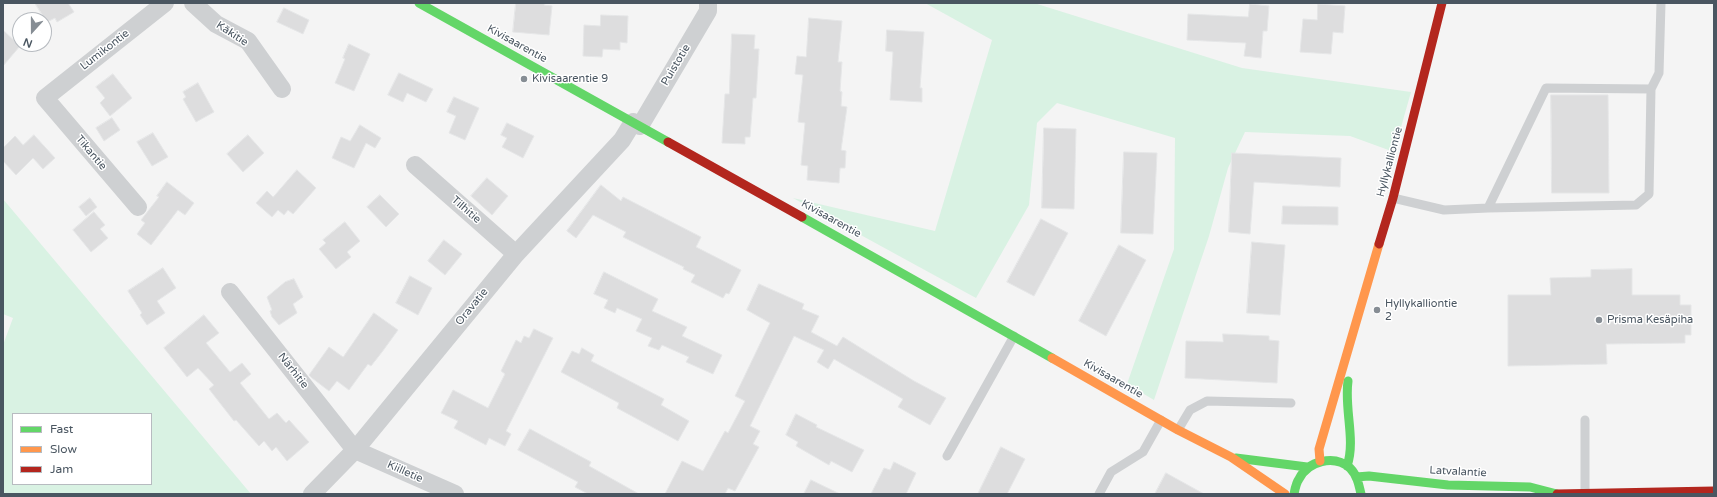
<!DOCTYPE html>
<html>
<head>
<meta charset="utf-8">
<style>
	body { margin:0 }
	#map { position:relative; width:1717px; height:497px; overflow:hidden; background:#f4f4f4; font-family:"Varela Round",sans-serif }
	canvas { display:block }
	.frame { position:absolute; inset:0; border:4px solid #4a5661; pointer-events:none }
	.legend { position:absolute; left:12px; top:413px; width:140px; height:72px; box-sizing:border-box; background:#fff; border:1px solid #b7bbc0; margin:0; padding:5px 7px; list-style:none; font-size:12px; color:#4a5661 }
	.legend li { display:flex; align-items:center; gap:8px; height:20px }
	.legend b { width:20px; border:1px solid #b7bbc0 }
	.north { position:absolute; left:12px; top:12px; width:40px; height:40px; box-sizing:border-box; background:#fff; border:1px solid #b7bbc0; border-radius:50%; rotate:201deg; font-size:11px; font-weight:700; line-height:16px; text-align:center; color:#4a5661 }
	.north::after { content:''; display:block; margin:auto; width:14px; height:18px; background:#868d94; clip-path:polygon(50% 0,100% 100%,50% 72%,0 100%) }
</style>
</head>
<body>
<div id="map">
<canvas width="1717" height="497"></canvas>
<div class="frame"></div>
<ul class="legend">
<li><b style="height:5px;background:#63d668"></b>Fast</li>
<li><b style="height:5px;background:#ff974d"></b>Slow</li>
<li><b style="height:5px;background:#b3261e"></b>Jam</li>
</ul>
<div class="north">N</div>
</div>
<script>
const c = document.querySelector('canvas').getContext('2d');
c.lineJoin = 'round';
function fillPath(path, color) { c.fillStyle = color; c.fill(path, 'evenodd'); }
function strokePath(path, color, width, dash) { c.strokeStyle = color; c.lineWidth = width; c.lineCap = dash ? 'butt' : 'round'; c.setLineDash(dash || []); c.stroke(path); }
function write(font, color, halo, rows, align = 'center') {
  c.font = font + ' "Varela Round",sans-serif'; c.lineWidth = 3; c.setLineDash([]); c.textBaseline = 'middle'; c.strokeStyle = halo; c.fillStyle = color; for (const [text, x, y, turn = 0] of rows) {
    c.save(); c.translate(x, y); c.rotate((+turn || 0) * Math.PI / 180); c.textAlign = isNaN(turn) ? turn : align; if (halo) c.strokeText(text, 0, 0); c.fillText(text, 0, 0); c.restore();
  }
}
fillPath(new Path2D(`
	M925,3H1034L1242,68L1411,92L1394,152L1350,136L1245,132L1228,168L1209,236L1154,400L1127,384L1174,249L1175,138L1057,103L1037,123L1029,205L976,298L793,198L935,231L992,40Z
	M3,199L251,494H3V345L13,318L3,314ZM13,414H151V484H13Z`), '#d9f2e3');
const building = new Path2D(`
	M35,3H68L74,12L57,22L55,18L47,22Z
	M516,3H545L544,5L552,6L549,35L513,32Z
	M1250,4L1269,6L1267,31H1263L1261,58L1244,56L1246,43L1187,40L1188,14L1248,17Z
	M1318,4L1345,6L1343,33L1333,32L1331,54L1300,52L1303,19L1317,20Z
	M284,8L309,20L303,34L277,22Z
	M601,15L628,16L627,43L620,42V50L603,49L602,57L583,56L584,25L600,26Z
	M809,18L842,21L838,62H842L840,91L842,92L841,106L847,107L841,150L846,151L845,168H840L839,183L807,180L808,166L801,165L805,123L798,122L803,75L795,74L797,56L806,57Z
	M3,30L20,46L3,66Z
	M887,30L924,32L920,88H922V102L890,100L893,52L886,51Z
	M732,34L755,35L754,49H759L756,98H753L750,137H745V144L722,143L725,94H729Z
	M349,44L370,54L354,91L335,83L345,59L343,58Z
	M399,73L433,89L426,102L407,93L403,102L388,95Z
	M113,74L132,98L110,116L100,103L105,98L96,87Z
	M198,83L214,112L196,122L183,99L186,97L183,92Z
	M1551,95H1608L1609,193H1552Z
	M454,97L479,108L465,140L449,133L456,116L447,112Z
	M112,118L120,130L104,141L96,128Z
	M507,123L534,136L523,158L502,147L507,138L501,135Z
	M360,125L381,138L375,148L366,143L354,168L332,158L341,137L350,141Z
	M1044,128L1076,129L1074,209L1042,208Z
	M153,133L168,157L152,166L137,142Z
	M34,135L55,158L43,169L33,158L16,175L3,161V148L15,136L23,145Z
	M248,135L264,153L243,172L227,154Z
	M1124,152L1157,153L1153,234L1121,233Z
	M1232,153L1341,158L1340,187L1254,182L1250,234L1229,232Z
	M297,170L316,188L293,214L288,210L284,215L278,210L272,217L256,203L267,191L273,197Z
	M487,178L508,196L492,215L471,196Z
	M167,182L194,203L185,215L178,210L151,245L137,234L145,223L141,220L159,197L157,196Z
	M601,185L621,201L623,197L701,237L696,247L741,270L729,294L726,293L723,298L691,282L695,275L683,269L684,267L623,237L626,232L593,215L576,238L567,231Z
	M380,195L399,214L386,227L367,207Z
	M90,198L97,207L86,216L79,207Z
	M1283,206L1338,207V225L1282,224Z
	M94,212L105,225L100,229L108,238L91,252L73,230Z
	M1041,219L1068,233L1034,296L1007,282Z
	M345,222L360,241L347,252L351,257L336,269L319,249L326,243L323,240Z
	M444,240L462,254L445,275L428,261Z
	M1252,242L1285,245L1280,315L1247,313Z
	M1119,245L1146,260L1106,336L1079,321Z
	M163,268L176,288L157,301L165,313L147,325L140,315L142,313L128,291Z
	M1632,269V295H1680V305H1691V335H1685V343L1606,344L1607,364L1508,366V295H1551L1550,278L1591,277V270Z
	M604,272L658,299L652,311L687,327L682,336L722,355L713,374L686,362L689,357L662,345L659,350L648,346L652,338L636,331L642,319L617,308L615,313L604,308L608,300L594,294Z
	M410,276L432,288L418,315L396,303Z
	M294,279L303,297L293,304L297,313L279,325L272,317L270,311L272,310L267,297L285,282Z
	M759,284L804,304L802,309L819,316L811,332L837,346L843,337L914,381L946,398L930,425L898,407L903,399L834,359L828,369L817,362L824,350L794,336L750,426L760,431L753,444L759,447L735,491L728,488L725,494H665L682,461L703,471L725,431L728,433L745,401L735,396L770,323L747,310Z
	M374,313L398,330L382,352L371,366L368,364L349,390L337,381L329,391L312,378L309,375L329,347L343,357Z
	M204,315L219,333L206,343L230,372L242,363L251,374L240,383L269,419L277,413L286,423L289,420L309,442L287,461L276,447L272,451L264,441L259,446L236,420L234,421L209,389L214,385L198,368L187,377L164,348Z
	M534,329L553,338L506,431L511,434L505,446L489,438L486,445L454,428L458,421L441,413L453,390L488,408L505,374L501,371L516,340L521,343L524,336L529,338Z
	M1223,334L1269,336V340L1279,341L1277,383L1185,378L1186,341L1223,342Z
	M582,348L594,355L591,361L664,399L661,405L689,421L678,441L617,408L619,403L561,372L572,351L579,354Z
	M796,414L817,425L816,427L864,450L852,472L831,461L829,465L796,446L798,442L786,435Z
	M530,429L591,462L589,466L639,494H588L575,487L578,482L518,450Z
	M1001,447L1025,459L1007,494H978Z
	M894,462L916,473L906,494H871L884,468L890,470Z
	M1166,473L1204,494H1155Z
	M811,480L840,494H804Z`);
fillPath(building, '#ddddde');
strokePath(building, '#e5e6e7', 1);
strokePath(new Path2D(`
	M1393,198L1444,210L1488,208L1546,88L1651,89L1659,73L1661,3
	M1488,208L1636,205L1649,194L1651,89
	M1178,430L1190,410L1207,401L1291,403
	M947,456L1014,336
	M1099,494L1111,472L1143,452L1161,420
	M1585,494V420`), '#ced0d2', 9);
strokePath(new Path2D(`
	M193,3L216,24L248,41L282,89
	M640,126L708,11V3
	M415,165L516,254
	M138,207L45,98L165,3
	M230,292L355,450L455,494
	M312,494L355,450L516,254L622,140L633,122`), '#ced0d2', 18);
strokePath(new Path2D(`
	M419,3L668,142
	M802,217L1052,358
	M1236,458L1307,467
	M1347,466C1356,440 1344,409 1348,381
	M1356,477L1369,476L1448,485L1530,487L1557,494
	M1294,494C1295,489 1296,483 1299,479C1308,461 1334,454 1350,468C1357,475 1359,485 1361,494`), '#63d668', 9);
strokePath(new Path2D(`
	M1052,358L1178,430L1231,457L1285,494
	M1320,461L1319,449L1379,244`), '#ff974d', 9);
strokePath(new Path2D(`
	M668,142L802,217
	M1379,244L1393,198L1442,3
	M1557,494L1714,491`), '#b3261e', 9);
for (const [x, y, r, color] of [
	[524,79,4,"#868d94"],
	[1377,310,4,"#868d94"],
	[1599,320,4,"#868d94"]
]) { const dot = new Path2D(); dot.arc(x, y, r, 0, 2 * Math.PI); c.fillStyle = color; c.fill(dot); strokePath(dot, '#fff', 1.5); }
write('11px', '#4a5661', '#fff', [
	["Käkitie",232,34,33],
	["Kivisaarentie",517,44,29],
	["Lumikontie",105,50,-38],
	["Puistotie",676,65,-59],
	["Tikantie",91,153,50],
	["Hyllykalliontie",1390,162,-75],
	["Tilhitie",466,210,41],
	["Kivisaarentie",831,219,29],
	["Oravatie",472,307,-51],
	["Närhitie",293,371,52],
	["Kivisaarentie",1113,379,30],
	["Kiilletie",405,472,24],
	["Latvalantie",1458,472,3]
]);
write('11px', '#4a5661', '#fff', [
	["Kivisaarentie 9",532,79],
	["Hyllykalliontie",1385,304],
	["2",1385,317],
	["Prisma Kesäpiha",1607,320]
], 'left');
</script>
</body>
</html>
